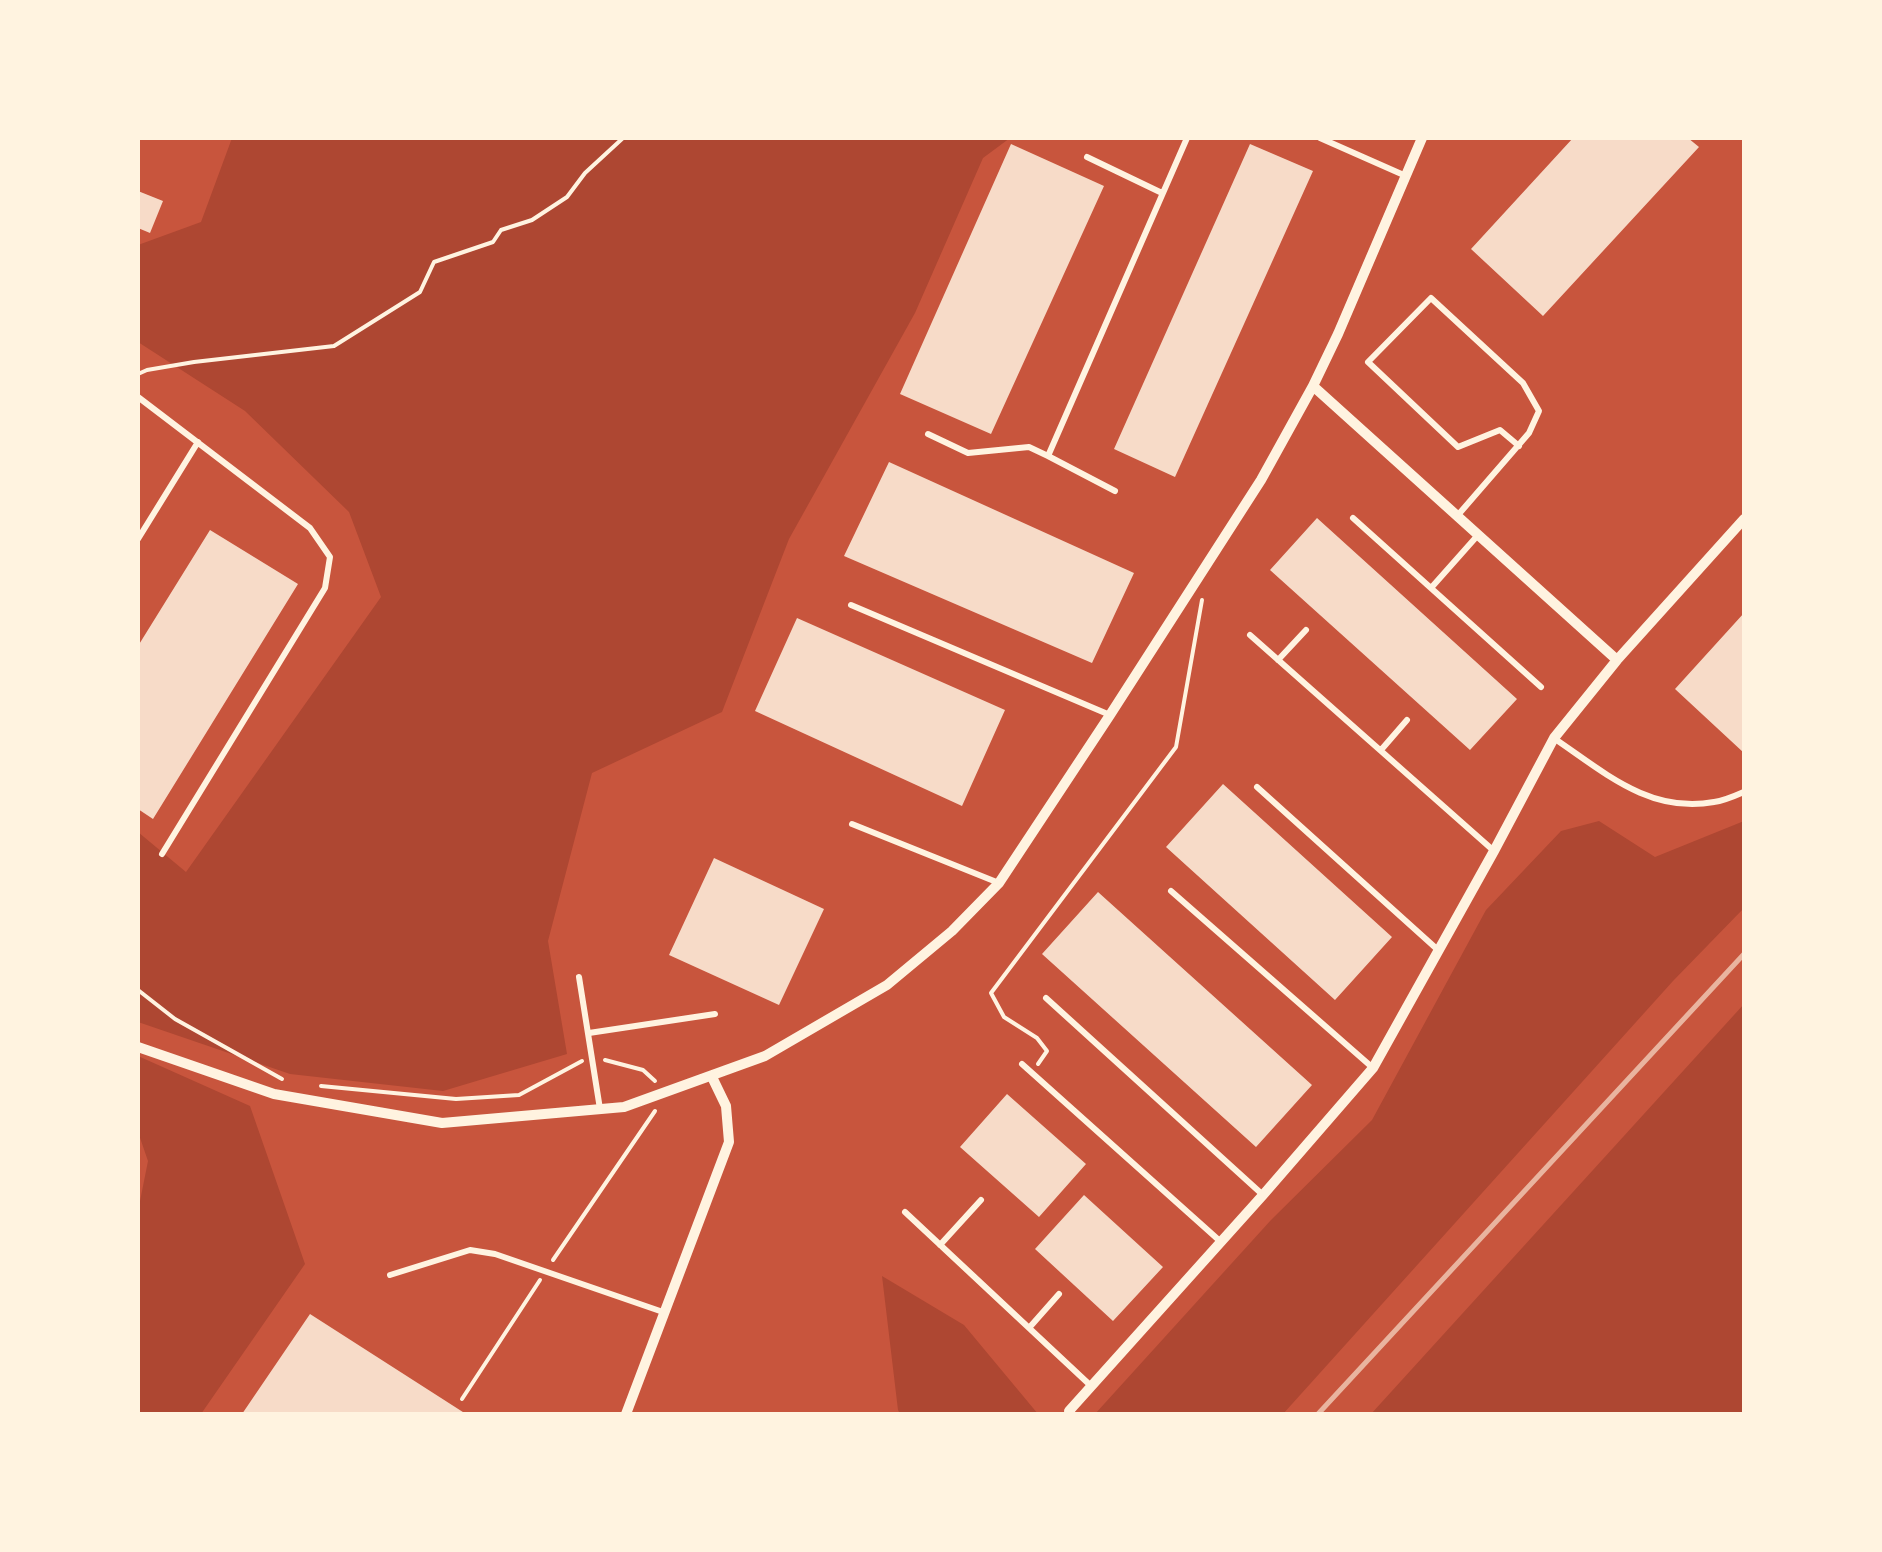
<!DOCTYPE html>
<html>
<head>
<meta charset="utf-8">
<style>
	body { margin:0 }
	#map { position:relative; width:1882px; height:1552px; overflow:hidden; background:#c8553d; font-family:"Space Grotesk",sans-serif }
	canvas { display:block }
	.frame { position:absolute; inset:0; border:140px solid #fff3e0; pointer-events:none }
</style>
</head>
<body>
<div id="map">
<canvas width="1882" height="1552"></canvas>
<div class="frame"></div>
</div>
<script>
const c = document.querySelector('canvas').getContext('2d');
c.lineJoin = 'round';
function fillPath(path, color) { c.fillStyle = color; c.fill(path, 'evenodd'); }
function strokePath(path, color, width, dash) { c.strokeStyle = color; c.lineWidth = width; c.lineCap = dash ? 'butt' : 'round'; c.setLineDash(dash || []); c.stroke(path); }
fillPath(new Path2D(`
	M232,138H1010L983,158L915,313L789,539L722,712L592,773L548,941L567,1054L443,1091L290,1074L138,1022V832L186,872L381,597L349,512L245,411L138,342V245L201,222Z
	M1599,821L1655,857L1744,821V908L1673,981L1283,1414H1095L1271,1220L1372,1120L1486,910L1561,831Z
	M1744,1004V1414H1371Z
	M138,1056L250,1106L305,1264L201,1414H138V1211L148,1161L138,1132Z
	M882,1276L964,1325L1038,1414H900L898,1410Z`), '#ae4732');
fillPath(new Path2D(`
	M1573,138H1688L1699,147L1543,316L1471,249Z
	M1011,144L1104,186L991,434L900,394Z
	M1250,144L1313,171L1175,477L1114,449Z
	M138,191L163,201L150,233L138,228Z
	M889,462L1134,573L1092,663L844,556Z
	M1317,518L1517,699L1470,750L1270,570Z
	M210,530L298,584L153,819L138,809V646Z
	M1744,613V753L1675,689Z
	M797,618L1005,710L962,806L755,711Z
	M1223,784L1392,937L1335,1000L1166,847Z
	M714,858L824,909L779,1005L669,955Z
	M1098,892L1312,1085L1256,1147L1042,954Z
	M1007,1094L1086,1164L1039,1217L960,1147Z
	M1084,1195L1163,1267L1113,1321L1035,1249Z
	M310,1314L466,1414H242Z`), '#f7dbc8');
strokePath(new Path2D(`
	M138,374L147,370L194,362L334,346L420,292L434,262L493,242L501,230L532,220L567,197L585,173L623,138
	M138,990L175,1019L282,1079
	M605,1060L643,1070L655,1081
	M1038,1064L1047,1051L1037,1038L1004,1017L991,993L1176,747L1202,600
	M321,1086L456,1099L519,1095L582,1061
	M553,1260L655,1111
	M462,1399L540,1280`), '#fff3e0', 4);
strokePath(new Path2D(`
	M1320,138L1406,176
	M1087,157L1162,193
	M138,397L310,528L330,557L325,588L162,854
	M928,434L968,453L1029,447L1048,456L1187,138
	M1048,456L1115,491
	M1458,515L1529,433L1539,411L1523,383L1431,298L1368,362L1458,447L1500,430L1519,446
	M1353,518L1541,687
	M138,539L198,442
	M1431,588L1478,535
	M851,605L1110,715
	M1250,635L1494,851
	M1278,660L1306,630
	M1555,739C1604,772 1650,814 1714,802C1724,801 1735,796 1744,792
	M1381,750L1407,720
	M1257,787L1438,950
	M852,824L999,883
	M1171,891L1373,1068
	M579,977L600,1109
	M1046,998L1263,1195
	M589,1033L715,1014
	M1022,1064L1221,1242
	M905,1212L1090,1385
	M940,1245L981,1200
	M390,1275L470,1250L495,1254L663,1312
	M1029,1328L1059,1294`), '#fff3e0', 6);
strokePath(new Path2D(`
	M1313,386L1617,660
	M138,1047L274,1094L442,1123L624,1107L765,1056L887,985L952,931L999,883L1110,715L1261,480L1313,386L1338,334L1422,138
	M1069,1411L1263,1195L1373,1068L1494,851L1554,738L1617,660L1744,519
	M626,1414L729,1142L726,1106L712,1077`), '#fff3e0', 10);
strokePath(new Path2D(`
	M1318,1414L1744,954`), '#e9b49f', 5);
</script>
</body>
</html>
